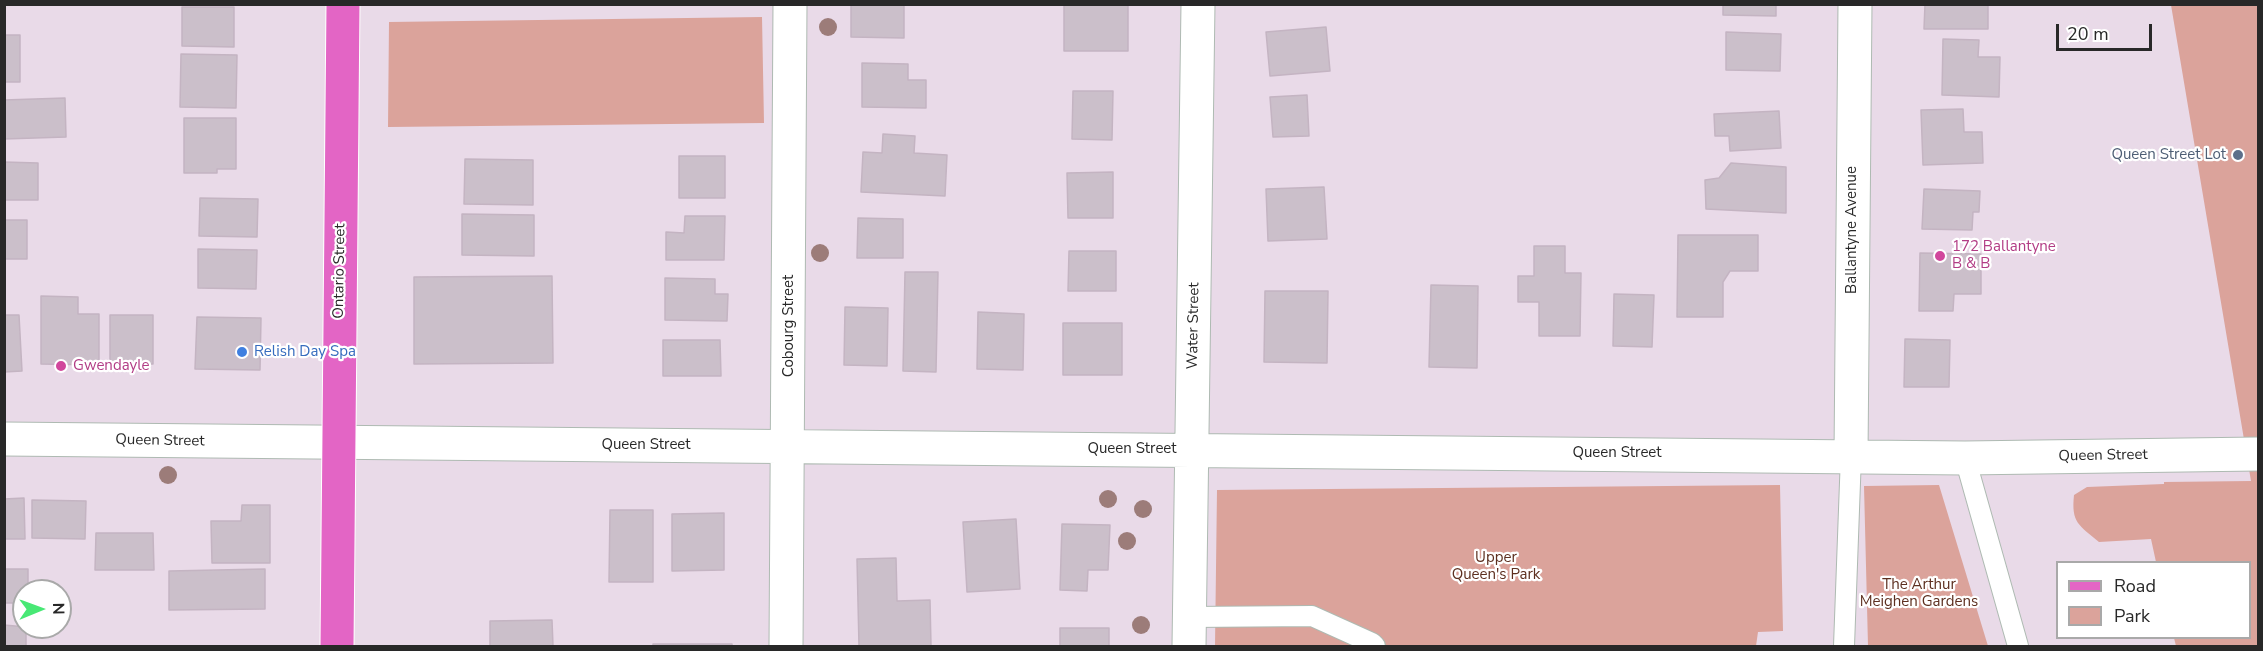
<!DOCTYPE html>
<html>
<head>
<meta charset="utf-8">
<style>
	body { margin:0 }
	#map { position:relative; width:2263px; height:651px; overflow:hidden; background:#e9dae8; font-family:"Nunito Sans",sans-serif }
	canvas { display:block }
	.frame { position:absolute; inset:0; border:6px solid #282828; pointer-events:none }
	.legend { position:absolute; left:2056px; top:561px; width:195px; height:78px; box-sizing:border-box; background:#fff; border:2px solid #a9a9a9; margin:0; padding:8px 10px; list-style:none; font-size:18px; color:#282828 }
	.legend li { display:flex; align-items:center; gap:12px; height:30px }
	.legend b { width:30px; border:2px solid #a9a9a9 }
	.north { position:absolute; left:12px; top:579px; width:60px; height:60px; box-sizing:border-box; background:#fff; border:2px solid #a9a9a9; border-radius:50%; rotate:89deg; font-size:16px; font-weight:700; line-height:24px; text-align:center; color:#282828 }
	.north::after { content:''; display:block; margin:auto; width:21px; height:27px; background:#48e875; clip-path:polygon(50% 0,100% 100%,50% 72%,0 100%) }
	.scale { position:absolute; left:2056px; top:24px; width:96px; height:27px; box-sizing:border-box; border:3px solid #282828; border-top:0; padding-left:8px; font-size:18px; line-height:21px; white-space:nowrap; color:#282828; -webkit-text-stroke:4px #fff; paint-order:stroke }
</style>
</head>
<body>
<div id="map">
<canvas width="2263" height="651"></canvas>
<div class="frame"></div>
<ul class="legend">
<li><b style="height:8px;background:#e365c5"></b>Road</li>
<li><b style="height:16px;background:#dba39b"></b>Park</li>
</ul>
<div class="north">N</div>
<div class="scale">20 m</div>
</div>
<script>
const c = document.querySelector('canvas').getContext('2d');
c.lineJoin = 'round';
function fillPath(path, color) { c.fillStyle = color; c.fill(path, 'evenodd'); }
function strokePath(path, color, width, dash) { c.strokeStyle = color; c.lineWidth = width; c.lineCap = dash ? 'butt' : 'round'; c.setLineDash(dash || []); c.stroke(path); }
function write(font, color, halo, rows, align = 'center') {
  c.font = font + ' "Nunito Sans",sans-serif'; c.lineWidth = 4.5; c.setLineDash([]); c.textBaseline = 'middle'; c.strokeStyle = halo; c.fillStyle = color; for (const [text, x, y, turn = 0] of rows) {
    c.save(); c.translate(x, y); c.rotate((+turn || 0) * Math.PI / 180); c.textAlign = isNaN(turn) ? turn : align; if (halo) c.strokeText(text, 0, 0); c.fillText(text, 0, 0); c.restore();
  }
}
fillPath(new Path2D(`
	M2171,5H2258V646H2176L2174,638H2250V562H2156L2151,539L2099,542C2079,525 2071,523 2074,495L2087,487L2164,484V482L2251,481Z
	M762,17L764,123L388,127L389,22Z
	M1780,485L1783,631L1758,632L1756,646H1215L1217,490Z
	M1939,485L1988,646H1868L1864,486Z`), '#dba39b');
const building = new Path2D(`
	M851,4H904V38L851,37Z
	M1723,4H1776V16L1723,15Z
	M1925,4H1988V29H1924Z
	M1064,5H1128V51H1064Z
	M182,7H234V47L182,46Z
	M1326,27L1330,71L1270,76L1266,32Z
	M1726,32L1781,34L1780,71L1726,70Z
	M4,35H20V82H4Z
	M1943,39L1979,40L1978,57H2000L1999,97L1942,95Z
	M181,54L237,55L236,108L180,107Z
	M862,63L908,64V80H926V108L862,107Z
	M1073,91H1113L1112,140L1072,139Z
	M1307,95L1309,136L1273,137L1270,97Z
	M65,98L66,137L4,139V100Z
	M1963,109L1964,132H1982L1983,163L1923,165L1921,110Z
	M1779,111L1781,148L1730,151L1729,136H1715L1714,114Z
	M184,118H236V169H217V173H184Z
	M883,134L915,136L914,153L947,155L945,196L861,192L863,152L882,153Z
	M679,156H725V198H679Z
	M465,159L533,160V205L464,204Z
	M4,162L38,163V200H4Z
	M1731,163L1786,167V213L1706,209L1705,180L1719,178Z
	M1113,172V218H1068L1067,173Z
	M1324,187L1327,239L1268,241L1266,189Z
	M1924,189L1980,191L1979,212H1973L1972,230L1922,229Z
	M200,198L258,199L257,237L199,236Z
	M462,214L534,215V256L462,255Z
	M685,216H725L724,260H666V232L684,233Z
	M858,218L903,219V258H857Z
	M4,220H27V259H4Z
	M1678,235H1758V271H1730L1723,282V317H1677Z
	M1534,246H1565V273H1581L1580,336H1539V302H1518V276H1534Z
	M198,249L257,250L256,289L198,288Z
	M1069,251H1116V291H1068Z
	M1920,253L1981,254V294H1954L1953,311H1919Z
	M905,272H938L936,372L903,371Z
	M552,276L553,363L414,364V277Z
	M665,278L715,279V294H728L727,321L665,320Z
	M1431,285L1478,286L1477,368L1429,367Z
	M1265,291H1328L1327,363L1264,362Z
	M1614,294L1654,295L1652,347L1613,346Z
	M41,296L78,297V314H99V365L41,364Z
	M845,307L888,308L887,366L844,365Z
	M978,312L1024,314L1023,370L977,369Z
	M4,315H19L22,371L4,372Z
	M110,315H153V364H110Z
	M197,317L261,318L260,370L195,369Z
	M1063,323H1122V375H1063Z
	M1905,339L1950,340L1949,387H1904Z
	M663,340H720L721,376H663Z
	M24,498L25,539H4V499Z
	M32,500L86,501L85,539L32,538Z
	M242,505H270V563H212L211,521H241Z
	M610,510H653V582H609Z
	M724,513V570L672,571V514Z
	M1016,519L1020,589L967,592L963,522Z
	M1062,524L1110,525L1108,570H1088L1087,591L1060,590Z
	M96,533H153L154,570H95Z
	M896,558L897,601L930,600L931,646H859L857,559Z
	M4,569H28V591H24V603H4Z
	M265,569V609L169,610V571Z
	M552,620L553,646H490V621Z
	M4,625L26,627V646H4Z
	M1060,628H1109V646H1060Z
	M653,644H732V646H653Z`);
fillPath(building, '#cbbfca');
strokePath(building, '#c4b4c2', 1.5);
const lane = new Path2D(`
	M1965,458L2018,646
	M1190,617L1312,616L1372,643L1375,646
	M1844,646L1851,455`);
const street = new Path2D(`
	M4,439L1965,458L2258,454
	M1851,455L1855,4
	M786,646L790,4
	M1189,646L1198,4`);
const primary = new Path2D(`
	M337,646L343,4`);
strokePath(lane, '#aebab2', 22);
strokePath(street, '#aebab2', 35);
strokePath(primary, '#fff', 35);
strokePath(lane, '#fff', 20);
strokePath(street, '#fff', 33);
strokePath(primary, '#e365c5', 33);
c.fillStyle = '#9c7c79';
for (const [x, y] of [
	[828,27],
	[820,253],
	[168,475],
	[1108,499],
	[1143,509],
	[1127,541],
	[1141,625]
]) { c.beginPath(); c.arc(x, y, 9, 0, 2 * Math.PI); c.fill(); }
for (const [x, y, r, color] of [
	[2238,155,6,"#5c6f8a"],
	[1940,256,6,"#d1479c"],
	[242,352,6,"#3f7fe0"],
	[61,366,6,"#d1479c"]
]) { const dot = new Path2D(); dot.arc(x, y, r, 0, 2 * Math.PI); c.fillStyle = color; c.fill(dot); strokePath(dot, '#fff', 2); }
write('15px', '#4e5e75', '#fff', [
	["Queen Street Lot",2226,155]
], 'right');
write('15px', '#282828', '#fff', [
	["Ballantyne Avenue",1852,230,-90],
	["Ontario Street",340,271,-89],
	["Cobourg Street",789,326,-90],
	["Water Street",1194,326,-89],
	["Queen Street",160,441,1],
	["Queen Street",646,445],
	["Queen Street",1132,449],
	["Queen Street",1617,453],
	["Queen Street",2103,456,-1]
]);
write('15px', '#b23c85', '#fff', [
	["172 Ballantyne",1952,247],
	["B & B",1952,264],
	["Gwendayle",73,366]
], 'left');
write('15px', '#366cbe', '#fff', [
	["Relish Day Spa",254,352]
], 'left');
write('15px', '#5d2f1f', '#fff', [
	["Upper",1496,558],
	["Queen's Park",1496,575],
	["The Arthur",1919,585],
	["Meighen Gardens",1919,602]
]);
</script>
</body>
</html>
